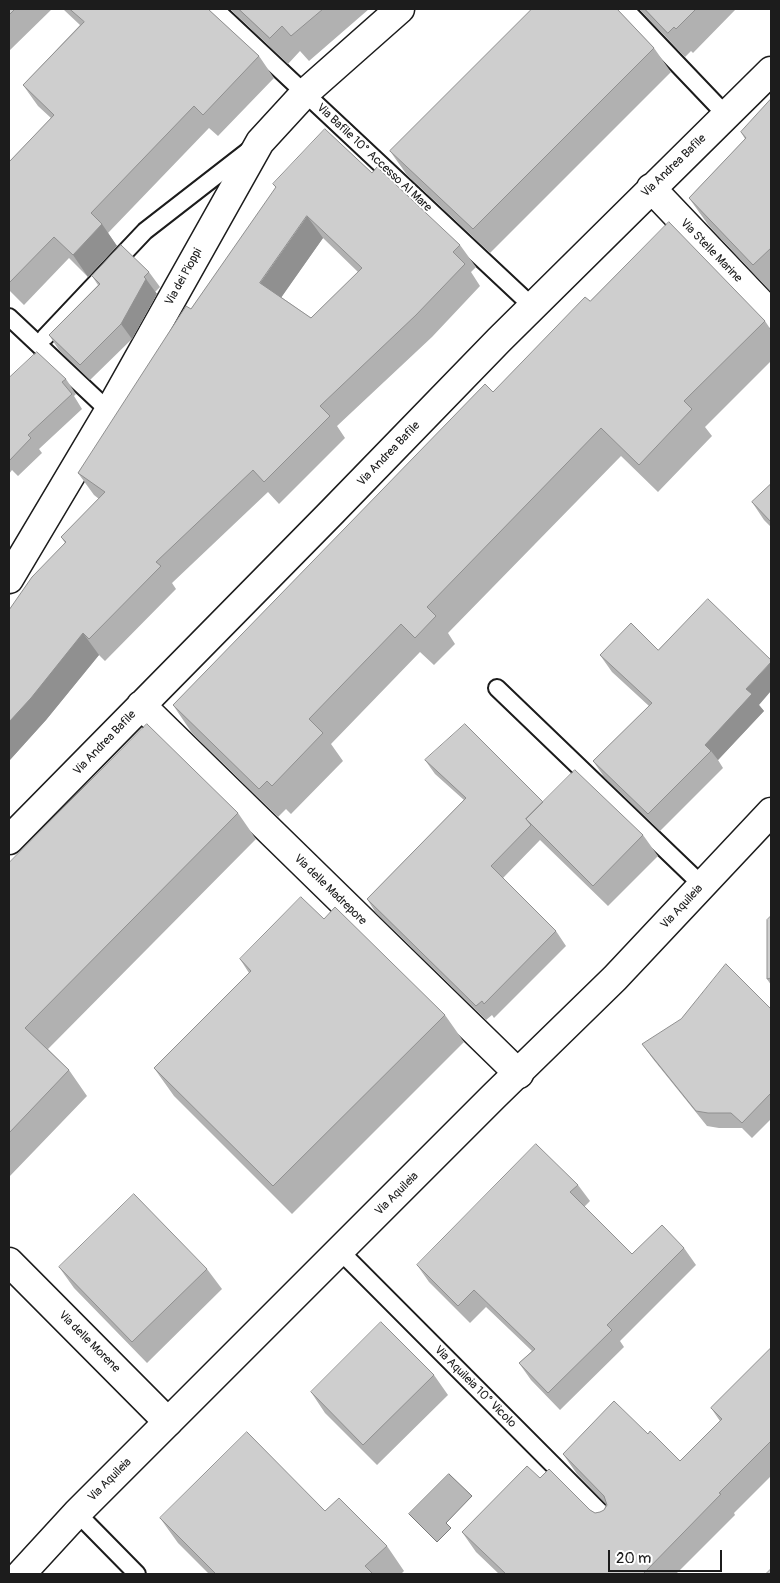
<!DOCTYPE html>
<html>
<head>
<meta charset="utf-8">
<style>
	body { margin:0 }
	#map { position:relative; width:780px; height:1583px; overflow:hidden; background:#fff; font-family:Pangolin,sans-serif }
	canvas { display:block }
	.frame { position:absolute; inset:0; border:10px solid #1c1c1c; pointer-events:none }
	.scale { position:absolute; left:608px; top:1550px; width:114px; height:22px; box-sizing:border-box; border:2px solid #1c1c1c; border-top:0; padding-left:6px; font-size:15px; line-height:18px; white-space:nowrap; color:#1c1c1c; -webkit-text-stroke:4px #fff; paint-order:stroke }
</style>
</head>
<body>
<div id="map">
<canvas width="780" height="1583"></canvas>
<div class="frame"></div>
<div class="scale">20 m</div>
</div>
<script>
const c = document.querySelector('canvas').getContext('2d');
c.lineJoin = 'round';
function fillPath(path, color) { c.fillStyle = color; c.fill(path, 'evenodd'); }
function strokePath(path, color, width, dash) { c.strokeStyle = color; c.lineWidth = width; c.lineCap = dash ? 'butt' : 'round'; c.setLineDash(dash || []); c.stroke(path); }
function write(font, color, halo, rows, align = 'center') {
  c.font = font + ' Pangolin,sans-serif'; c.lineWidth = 4; c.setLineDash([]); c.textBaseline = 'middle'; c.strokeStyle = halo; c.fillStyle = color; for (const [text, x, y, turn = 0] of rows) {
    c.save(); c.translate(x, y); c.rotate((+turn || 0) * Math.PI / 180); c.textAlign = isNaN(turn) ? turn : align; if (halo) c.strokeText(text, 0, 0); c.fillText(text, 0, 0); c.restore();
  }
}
const water = new Path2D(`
	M449,1474L472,1496L446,1523L451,1528L437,1542L409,1514Z`);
fillPath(water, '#b8b8b8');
strokePath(water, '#7a7a7a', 1);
const service = new Path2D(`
	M215,9L533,307
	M625,9L726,115
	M9,317L109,411
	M45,337L145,231L248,151
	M497,688L702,885
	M340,1251L611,1523
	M77,1513L137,1574`);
const minor = new Path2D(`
	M651,188L771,314
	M9,579L109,411L260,142L305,93L400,9
	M141,705L519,1074
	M9,840L332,512L499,340L771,71
	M9,1262L168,1422`);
const tertiary = new Path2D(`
	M21,1574L77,1513L494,1096L615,978L771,812`);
strokePath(service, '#1c1c1c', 20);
strokePath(minor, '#1c1c1c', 31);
strokePath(tertiary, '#1c1c1c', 31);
strokePath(service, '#fff', 16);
strokePath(minor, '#fff', 28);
strokePath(tertiary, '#fff', 28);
fillPath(new Path2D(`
	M9,9H52L9,51Z
	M63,9H208L259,56L274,78L218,136L209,128L108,233L117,246L88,277L69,258L24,305L9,290V162L51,118L38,106L23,85L80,25Z
	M230,9H369L309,61L300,51L288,64Z
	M530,9H617L654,48L671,72L490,253L407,175L390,151L531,10Z
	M639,9H736L693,53L691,51L685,57Z
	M771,99V292L709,226L689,198L745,139L741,132Z
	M372,173L460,245L476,267L471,272L480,286L432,337L337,426L345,438L279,504L268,492L172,583L176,589L105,661L99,655L46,720L9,761V610L65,543L61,537L99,499L94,495L78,473L191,309L276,188L273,184ZM323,238L358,272L311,318L281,297Z
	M149,272L160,287L155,292L157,294L132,339L90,380L59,350L49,335L98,285L92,276Z
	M590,301L765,321L771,330V361L705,427L712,436L658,492L621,456L448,633L455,644L434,665L420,652L331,744L343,761L291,814L286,809L278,817L192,733L173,705L493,392Z
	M9,378L66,379L76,394L74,396L82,409L39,449L42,453L18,476L12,470L9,474Z
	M771,484V527L764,520L752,502Z
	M658,650L759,705L764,711L718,760L723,768L660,831L605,778L593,761L649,706L612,672L600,655Z
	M425,760L543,802L643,835L658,856L608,906L540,840L503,878L556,931L566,946L494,1018L492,1015L486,1020L376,913L367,899L464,800L435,774Z
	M238,813L256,839L48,1049L69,1070L87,1096L9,1177V863Z
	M771,916V985L767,979Z
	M324,919L445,1015L464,1042L292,1214L174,1096L154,1068L249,973L240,959Z
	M771,1009V1119L752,1138L742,1128H719L707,1126L653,1059L642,1044Z
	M578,1185L590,1201L584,1207L632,1254L684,1248L696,1265L620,1341L624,1347L560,1410L531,1380L519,1363L532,1351L486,1307L470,1323L429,1282L417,1265Z
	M59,1267L207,1269L222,1289L147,1363L74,1288Z
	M771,1348V1476L734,1513L735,1515L676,1574H499L476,1552L462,1532L540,1478L590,1510L595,1513L600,1512L604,1510L606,1504L577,1474L563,1454L648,1434L680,1461L720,1421L711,1408Z
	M434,1375L448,1395L377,1465L325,1413L311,1392Z
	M325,1511L387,1546L404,1571L401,1574H209L178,1543L160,1518Z`), '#b1b1b1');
fillPath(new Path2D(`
	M307,216L323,238L276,305L260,283Z
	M102,224L117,246L88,277L73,255Z
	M146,279L157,294L132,339L121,324Z
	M83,633L99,655L46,720L9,761V722Z
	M771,662V691L759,705L764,711L718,760L711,751L705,745L746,689Z`), '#909090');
const building = new Path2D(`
	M9,9H15L9,15Z
	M70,9H208L259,56L203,115L194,106L91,213L102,224L73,255L54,237L9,283V162L54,115L23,85L84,22Z
	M239,9H323L291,36L282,26L270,38Z
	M532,9H617L654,48L473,229L390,151Z
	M645,9H696L676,29L674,27L668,33Z
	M771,99V248L753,265L689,198L746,138L741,132Z
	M325,129L372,173L377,167L460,245L453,252L465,264L416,315L320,406L330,416L264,482L253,470L156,562L161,566L89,639L83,633L31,698L9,722V610L32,577L66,542L61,537L105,492L78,473L186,306L191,309L276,187L273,184ZM307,216L362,268L311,318L260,283Z
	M669,222L765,321L684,401L692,409L639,465L601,428L427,607L436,616L415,638L401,624L309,719L323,733L272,786L267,781L259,789L173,705L485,384L493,392L585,297L590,301Z
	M121,245L149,272L144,277L146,279L121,324L80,365L49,335L100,284L92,276Z
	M37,352L66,379L62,382L72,394L28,435L31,438L9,461V378Z
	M771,484V522L752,502Z
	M708,599L771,660V662L746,689L752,694L705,745L711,751L648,814L593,761L652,703L600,655L631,623L658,650Z
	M147,724L238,813L25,1028L69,1070L9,1133V863Z
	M465,724L543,802L526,819L531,825L491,866L556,931L484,1004L482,1001L476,1006L367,899L466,798L425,760Z
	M575,770L643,835L593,886L526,819Z
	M301,897L324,919L335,907L445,1015L273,1186L154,1068L251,971L240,959Z
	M771,916V978L767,979V920Z
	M726,964L771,1009V1093L742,1123L731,1113H708L696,1111L642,1044L681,1019Z
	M536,1144L578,1185L570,1192L632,1254L662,1225L684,1248L607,1325L612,1330L548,1393L519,1363L535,1349L474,1290L458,1306L417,1265Z
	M134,1194L207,1269L132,1342L59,1267Z
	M381,1322L434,1375L363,1445L311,1392Z
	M771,1348V1441L719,1493L721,1494L643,1574H506L462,1532L527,1466L540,1478L549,1469L590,1510L595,1513L600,1512L604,1510L607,1505L604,1496L563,1454L614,1401L648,1434L650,1431L680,1461L722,1419L711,1408Z
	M247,1432L325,1511L339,1498L387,1546L365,1566L373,1574H216L160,1518Z
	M771,1569V1574H766Z`);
fillPath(building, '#cecece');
strokePath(building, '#909090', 1);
write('12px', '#1c1c1c', '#fff', [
	["Via Bafile 10° Accesso Al Mare",374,158,43],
	["Via Andrea Bafile",674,166,-44],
	["Via Stelle Marine",711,251,46],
	["Via dei Pioppi",184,277,-61],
	["Via Andrea Bafile",389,454,-46],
	["Via Andrea Bafile",105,743,-46],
	["Via delle Madrepore",330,890,44],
	["Via Aquileia",682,907,-47],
	["Via Aquileia",397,1194,-45],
	["Via delle Morene",89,1342,45],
	["Via Aquileia 10° Vicolo",475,1387,45],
	["Via Aquileia",110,1480,-45]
]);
</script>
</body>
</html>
